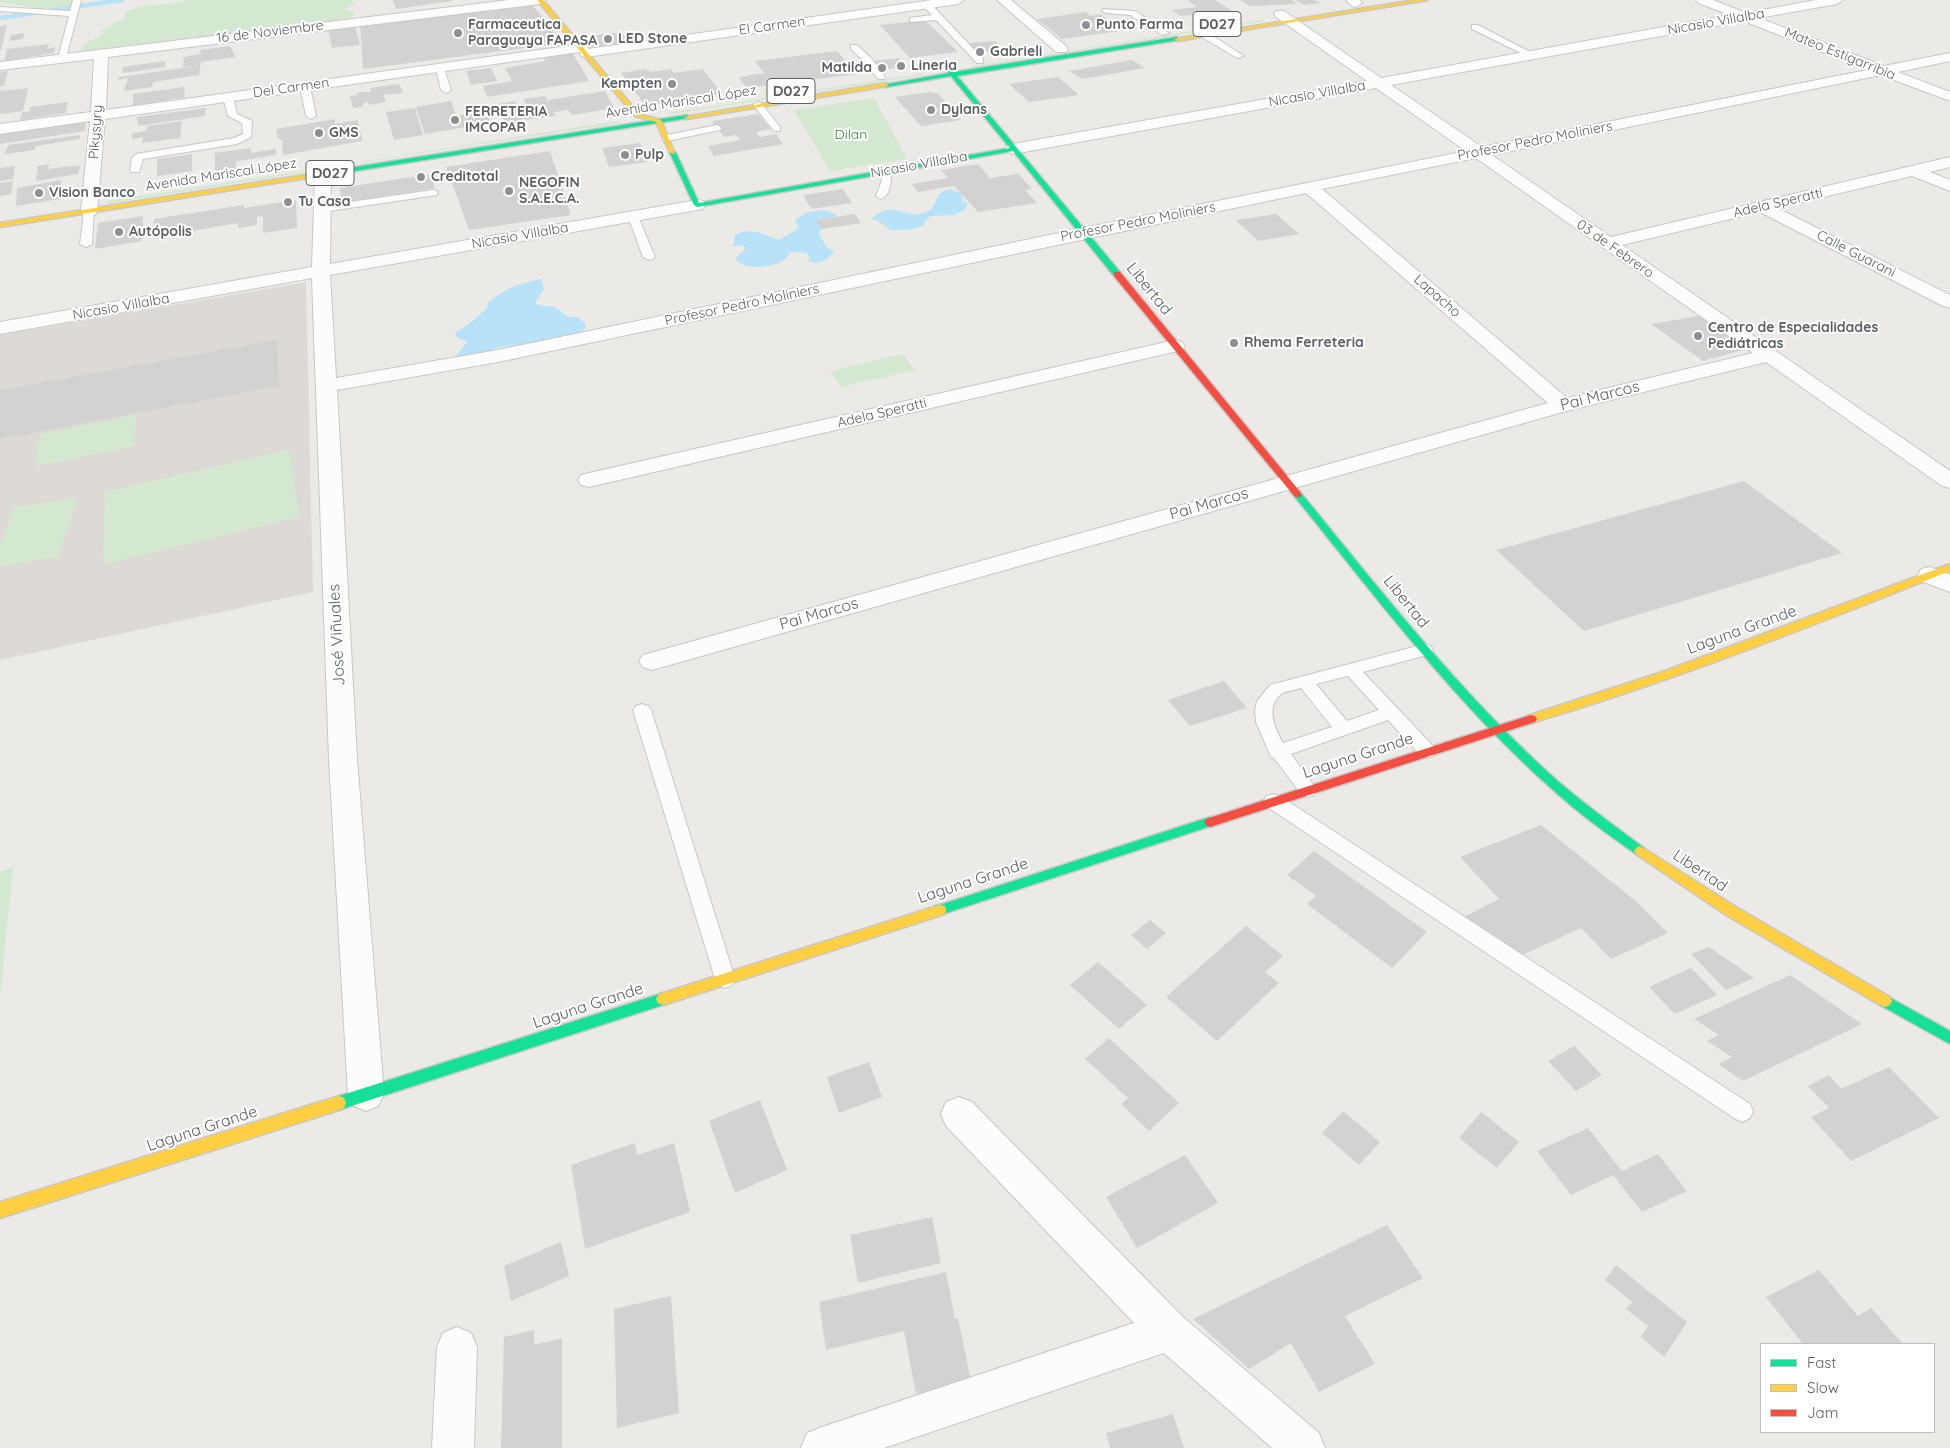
<!DOCTYPE html>
<html>
<head>
<meta charset="utf-8">
<style>
	body { margin:0 }
	#map { position:relative; width:1950px; height:1448px; overflow:hidden; background:#ebeae6; font-family:Quicksand,sans-serif }
	canvas { display:block }
	.legend { position:absolute; left:1760px; top:1343px; width:175px; height:90px; box-sizing:border-box; background:#fff; border:1px solid #bdbfc1; margin:0; padding:6px 9px; list-style:none; font-size:15px; color:#5b6064 }
	.legend li { display:flex; align-items:center; gap:10px; height:25px }
	.legend b { width:25px; border:1px solid #bdbfc1 }
</style>
</head>
<body>
<div id="map">
<canvas width="1950" height="1448"></canvas>
<ul class="legend">
<li><b style="height:6px;background:#16e098"></b>Fast</li>
<li><b style="height:6px;background:#ffcf43"></b>Slow</li>
<li><b style="height:6px;background:#f24e42"></b>Jam</li>
</ul>
</div>
<script>
const c = document.querySelector('canvas').getContext('2d');
c.lineJoin = 'round';
function fillPath(path, color) { c.fillStyle = color; c.fill(path, 'evenodd'); }
function strokePath(path, color, width, dash) { c.strokeStyle = color; c.lineWidth = width; c.lineCap = dash ? 'butt' : 'round'; c.setLineDash(dash || []); c.stroke(path); }
function write(font, color, halo, rows, align = 'center') {
  c.font = font + ' Quicksand,sans-serif'; c.lineWidth = 4; c.setLineDash([]); c.textBaseline = 'middle'; c.strokeStyle = halo; c.fillStyle = color; for (const [text, x, y, turn = 0] of rows) {
    c.save(); c.translate(x, y); c.rotate((+turn || 0) * Math.PI / 180); c.textAlign = isNaN(turn) ? turn : align; if (halo) c.strokeText(text, 0, 0); c.fillText(text, 0, 0); c.restore();
  }
}
fillPath(new Path2D(`
	M306,282L313,592L0,660V335Z`), '#dddad5');
fillPath(new Path2D(`
	M0,0H81L82,3C56,12 27,7 0,2Z
	M188,0H351L356,3L345,9L355,13L352,17L329,22L256,29L237,36L220,38L191,37L169,43L136,44L89,52L80,50L88,42L103,34L102,30L125,18V12C145,2 167,7 188,0Z
	M1263,20L1266,21L971,67V66Z
	M920,74L924,75L666,115L668,113Z
	M874,98L907,159L830,171L794,110Z
	M617,121L620,123L337,166L340,165Z
	M308,170L311,171L105,204L108,201Z
	M903,354L915,370L841,387L830,371Z
	M136,415L134,446L36,466L40,434Z
	M289,450L299,517L103,564L105,492Z
	M78,498L57,557L0,566V544L15,507Z
	M13,868L0,999V872Z`), '#d4e8d1');
fillPath(new Path2D(`
	M950,189L962,194V201L968,203L965,210L954,215L930,216L922,226L907,230H891L878,221L871,219C895,197 903,221 926,212C940,206 932,192 950,189Z
	M824,210L835,214L836,218L820,231L819,234L827,248L834,251C828,260 818,266 808,261L810,257L806,253L790,252C788,255 787,257 785,259C775,268 743,271 735,259L746,248L741,245L732,246L734,243L735,235C751,226 764,235 779,240L799,228L795,221C801,212 814,211 824,210Z
	M541,279L544,289L535,302L538,305L555,307L568,317H577L586,324L585,328L581,333L561,337L536,347L519,345L499,347L483,354L462,359L456,356L467,342L455,336L456,332L469,324L487,308V303C506,288 517,284 541,279Z`), '#b8e2f8');
strokePath(new Path2D(`
	M0,18L122,0`), '#b8e2f8', 4.5);
fillPath(new Path2D(`
	M393,0H452V1L396,9Z
	M1187,0H1215L1237,14L1217,17L1208,11H1203L1206,14L1180,16L1172,10L1197,7Z
	M1240,0H1292L1298,4L1250,6Z
	M1295,0H1315L1320,3L1304,5Z
	M530,2L563,43L363,69L360,24Z
	M1086,12L1090,16L1101,14L1109,21L1120,19L1134,29L1062,39L1037,19Z
	M925,20L958,52L910,58L880,25Z
	M7,25L1,50H0V26Z
	M355,25L360,45L332,48L328,29Z
	M622,32L629,42L593,47L587,36Z
	M24,33L23,39L9,41L11,35Z
	M995,41L1003,50L977,53L969,43Z
	M49,44L47,49L55,47L54,53L4,61L7,49Z
	M230,46L235,57L201,62L199,75L153,82L152,87L124,91L128,78L118,80L119,77L197,66L183,67L184,57L201,54L200,50Z
	M837,51L856,74L746,88L739,77L764,73L755,61Z
	M572,52L589,81L487,97L483,86L512,81L505,68L545,61L542,56Z
	M899,58L906,67L879,70L872,61Z
	M1132,60L1145,68L1082,79L1069,71Z
	M165,61V67L123,73L122,67Z
	M491,68L497,81L471,85L466,71Z
	M645,69L651,72L671,69L674,73L703,69L722,94L646,106L621,73Z
	M8,71L4,86L0,87V72Z
	M1058,77L1079,95L1029,102L1009,84Z
	M399,84L403,93L383,95L386,102L369,105L368,102L363,103V107L353,108L350,96L357,95L358,92H371L370,88Z
	M184,87L185,97L133,106V94Z
	M28,88L23,111L0,114V91Z
	M605,91L614,108L572,115L568,110L554,112L556,116L525,120L519,109L529,108L523,99L545,96L550,106L548,100Z
	M930,92L939,94L949,107H953L957,112L954,113L961,120L921,126L895,97Z
	M451,101L456,116L487,111L490,123L425,134L416,107Z
	M515,101L523,122L505,125L498,104Z
	M68,102L66,113L20,120L22,112L30,111V107Z
	M206,108L205,116L138,126L137,117Z
	M415,108L423,135L394,140L386,112Z
	M758,114L771,129L756,132L760,137L776,134L783,144L714,156L708,146L741,140L736,135L724,137L712,121Z
	M86,119L85,131L0,144V132Z
	M335,119V124L358,120L362,141L283,155L282,140L278,138L276,129Z
	M182,121L180,138L142,143L143,137L132,139V133L146,131L147,126Z
	M80,135V139L36,146L34,150L5,154L8,145Z
	M640,143L648,162L609,167L602,148Z
	M251,148V153L276,149V155L236,161V170L215,173V153Z
	M550,151L571,215L469,230L446,167Z
	M192,154V171L157,176V159Z
	M49,164L48,169L80,165L78,174L36,181L38,166Z
	M978,164L990,178L1018,174L1032,189L1025,190L1037,203L978,212L954,186L918,192L912,184L948,178L941,170Z
	M15,166L13,179L0,181V168Z
	M431,174L435,188L342,203L340,188Z
	M61,180L60,199L16,206L17,188Z
	M13,181L11,194L0,196V183Z
	M843,189L852,203L811,209L803,195Z
	M296,200L297,228L263,233V216L257,217V225L239,228L238,223L153,238L154,219L244,205V208Z
	M855,214L861,223L822,229L816,220Z
	M1276,214L1299,234L1258,241L1236,220Z
	M143,216L142,241L95,249L98,223Z
	M1699,316L1746,349L1703,361L1651,324Z
	M277,340L279,386L0,439V390Z
	M1744,481L1842,553L1584,631L1496,550Z
	M1224,681L1247,708L1190,726L1168,700Z
	M1541,825L1638,903L1668,933L1611,959L1581,928L1514,959L1460,919L1499,899L1460,857Z
	M1314,851L1427,932L1392,968L1307,904L1316,896L1287,875Z
	M1150,920L1166,933L1147,949L1131,935Z
	M1246,926L1283,956L1265,972L1279,983L1217,1041L1166,997Z
	M1709,947L1754,978L1726,990L1691,954Z
	M1098,962L1147,1005L1119,1029L1070,985Z
	M1691,968L1717,995L1675,1014L1649,987Z
	M1790,975L1862,1024L1743,1081L1718,1064L1732,1057L1707,1041L1719,1035L1694,1019Z
	M1109,1038L1179,1103L1149,1131L1121,1104L1128,1098L1085,1059Z
	M1574,1046L1602,1075L1576,1091L1548,1061Z
	M869,1062L882,1097L839,1113L827,1077Z
	M1889,1067L1939,1118L1851,1161L1811,1117L1829,1108L1808,1086L1829,1075L1841,1089Z
	M760,1100L787,1170L735,1193L709,1121Z
	M1343,1111L1380,1142L1359,1165L1322,1133Z
	M1481,1112L1519,1142L1497,1168L1459,1138Z
	M1588,1128L1622,1171L1658,1154L1687,1191L1642,1212L1613,1175L1571,1195L1537,1151Z
	M635,1143L637,1155L674,1143L690,1212L585,1249L571,1165Z
	M1185,1155L1218,1203L1137,1248L1106,1197Z
	M932,1217L941,1263L858,1283L850,1235Z
	M1387,1225L1423,1278L1345,1316L1375,1364L1319,1392L1291,1343L1249,1369L1193,1319Z
	M561,1242L569,1276L511,1301L504,1266Z
	M1616,1265L1687,1322L1664,1357L1641,1337L1648,1326L1626,1309L1632,1302L1605,1280Z
	M1819,1270L1858,1316L1871,1308L1903,1344H1803L1766,1297Z
	M946,1272L955,1319L958,1318L971,1381L916,1394L904,1331L826,1350L819,1302Z
	M671,1296L679,1413L617,1428L614,1309Z
	M534,1330V1345L562,1338V1448H501L504,1337Z
	M1173,1414L1184,1448H1110L1106,1433Z`), '#d3d2d0');
const lane = new Path2D(`
	M73,0H81L66,58L62,61L58,58L69,16L0,11V7L70,11Z
	M923,2H929L983,59V63H977L936,20L910,22V18L932,15L923,6Z
	M1103,9L1135,11L1169,33L1162,35L1130,15L1106,13L1102,11Z
	M1472,25H1478L1536,55L1529,57L1472,29Z
	M1202,33H1208L1244,56L1237,58L1202,37Z
	M851,45H857L872,59L885,77L884,79H878L866,63L851,49Z
	M440,65L444,68L451,90L449,92L446,93L441,90L436,68Z
	M305,83L310,86L316,116L311,119L306,116L300,86Z
	M228,94L233,97L237,114L252,121L251,137L237,144L143,159L139,172H131L130,170L132,158L136,154L234,138L243,134L242,123L228,116L223,97Z
	M758,102L761,103L780,127V131H774L755,107L753,105Z
	M717,125L722,128L720,130L667,141L662,138L667,135Z
	M885,168L890,171C892,180 891,195 881,199L876,196L882,180L880,171Z
	M433,190L437,191L438,193L437,195L322,212L317,209L322,206Z
	M89,208L94,211L92,244L86,247L80,244L84,211Z
	M633,213L638,216L655,257L653,259L649,260L643,257L628,216Z
	M1425,644L1431,646L1433,650L1431,654L1363,672L1433,746L1436,751L1433,756L1427,758L1421,756L1388,720L1291,754L1317,790L1314,795L1308,797L1302,795L1274,758L1271,757L1256,722L1255,711L1257,701L1270,685ZM1348,676L1379,710L1347,721L1316,684ZM1301,688L1332,727L1283,743C1275,729 1265,707 1281,694C1286,691 1295,690 1301,688Z
	M642,704L648,706L651,710L735,979L732,985L725,988L718,985L715,979L633,710L636,706Z
	M1273,794L1280,796L1750,1104L1753,1111L1750,1118L1742,1122L1734,1118L1266,806L1264,801L1266,796Z`);
const street = new Path2D(`
	M509,0H546L540,4L108,57L106,110L582,44L587,45L588,49L932,0H964L958,4L586,57L581,56L580,52L105,119L97,211L95,215H83L81,211L90,121L0,134V124L91,112L94,59L0,70V62Z
	M997,0H1011L1066,46L1068,49L1066,52H1056Z
	M1346,0H1360L1362,3L1356,7L1352,6Z
	M1696,0H1713L1746,13L1816,0H1843L1837,4L1759,18L1884,66L1950,53V61L1898,72L1950,92V101L1881,75L1492,155L1611,237L1950,157V167L1930,172L1950,180V191L1912,176L1777,208L1950,295V308L1943,306L1760,212L1622,245L1950,471V488L1942,486L1766,362L1570,410L652,670L643,667L639,661L643,655L1548,403L1306,193L498,362L337,390L357,759L384,1095L378,1106L366,1111L354,1106L348,1095L329,759L312,278L0,334V322L312,267L315,174L317,171H329L331,174L330,264L697,200L703,201L705,205L703,209L697,210L330,275L336,378L498,350L1083,228L1466,151L1376,88L1013,154L1008,152L1005,149L1008,146L1013,144L1367,81L1276,17L1274,14L1276,11H1284L1381,78L1730,15L1698,3ZM1744,21L1867,70L1482,147L1391,85ZM1476,158L1753,353L1567,398L1322,189Z
	M1175,340L1182,342L1185,346L1182,350L589,487L581,485L578,480L581,475L589,473Z
	M1930,567L1950,575V592L1921,581L1918,575L1921,569Z
	M959,1097L972,1102L1183,1317L1319,1433L1325,1448H1272L1164,1353L884,1448H801L807,1433L822,1427L1134,1323L946,1126L941,1114L946,1102Z
	M457,1327L471,1333L477,1347L474,1448H432L437,1347L443,1333Z`);
const fast = new Path2D(`
	M1177,37L1179,40L957,76L1120,272V276H1114L1013,151L697,207L694,205L670,153L673,151L676,153L699,203L1010,148L951,76L886,87L883,85L949,73L943,66L946,64L954,72Z
	M687,115L689,116V118L336,174L333,172L336,170Z
	M1298,492L1301,493C1383,593 1463,697 1560,783C1587,806 1616,827 1644,848L1646,851L1644,854L1640,856L1636,854C1607,834 1578,813 1552,789C1455,703 1376,597 1295,497V493Z
	M1210,817L1214,819L1216,822L1214,825L940,915L935,914L934,910L935,906L940,905Z
	M663,993L668,995L670,999L668,1003L663,1005L339,1110L334,1108L332,1103L334,1098L339,1096Z
	M1885,995L1950,1031V1044L1880,1005L1878,1001L1880,997Z`);
const slow = new Path2D(`
	M537,0H543L639,114L661,120L675,154L670,153L656,122L635,116Z
	M1415,0H1428L1177,41L1174,39Z
	M886,83L888,86L687,119L684,117Z
	M336,170L338,171V173L0,227V223Z
	M1950,564V571C1812,626 1673,681 1531,723L1525,719L1527,716L1665,671Z
	M1640,846L1736,907L1890,997L1892,1001L1890,1005L1885,1007L1880,1005L1726,915L1636,854L1634,851L1636,848Z
	M940,905L945,906L946,910L945,914L663,1005L658,1003L656,999L658,995L663,993Z
	M339,1096L344,1098L346,1103L344,1108L339,1110L0,1218V1202Z`);
const jam = new Path2D(`
	M1114,272H1120L1301,493V497H1295L1114,276Z
	M1531,715L1535,716L1537,719L1535,722L1210,827L1206,825L1204,822L1206,819Z`);
strokePath(lane, '#c7c7c6', 2);
strokePath(street, '#c7c7c6', 2);
strokePath(fast, '#c8c8c8', 3);
strokePath(slow, '#c8c8c8', 3);
strokePath(jam, '#c8c8c8', 3);
fillPath(lane, '#fcfcfb');
fillPath(street, '#fcfcfb');
fillPath(fast, '#16e098');
fillPath(slow, '#ffcf43');
fillPath(jam, '#f24e42');
for (const [x, y, r, color] of [
	[1086,25,5,"#8d9092"],
	[458,33,5,"#8d9092"],
	[608,39,5,"#8d9092"],
	[980,52,5,"#8d9092"],
	[901,66,5,"#8d9092"],
	[882,68,5,"#8d9092"],
	[672,84,5,"#8d9092"],
	[931,110,5,"#8d9092"],
	[455,120,5,"#8d9092"],
	[319,133,5,"#8d9092"],
	[625,155,5,"#8d9092"],
	[421,177,5,"#8d9092"],
	[509,191,5,"#8d9092"],
	[39,193,5,"#8d9092"],
	[288,202,5,"#8d9092"],
	[119,232,5,"#8d9092"],
	[1698,336,5,"#8d9092"],
	[1234,343,5,"#8d9092"]
]) { const dot = new Path2D(); dot.arc(x, y, r, 0, 2 * Math.PI); c.fillStyle = color; c.fill(dot); strokePath(dot, '#fff', 2); }
write('14px', '#5b6064', '#fff', [
	["Nicasio Villalba",1716,22,-10],
	["El Carmen",772,26,-8],
	["16 de Noviembre",270,32,-7],
	["Mateo Estigarribia",1840,54,22],
	["Del Carmen",291,88,-8],
	["Nicasio Villalba",1317,94,-10],
	["Avenida Mariscal López",681,102,-9],
	["Pikysyry",96,132,-86],
	["Profesor Pedro Moliniers",1535,141,-11],
	["Nicasio Villalba",919,165,-10],
	["Avenida Mariscal López",221,175,-9],
	["Adela Speratti",1778,203,-13],
	["Profesor Pedro Moliniers",1138,222,-11],
	["Nicasio Villalba",520,236,-10],
	["03 de Febrero",1615,249,35],
	["Calle Guarani",1856,254,27],
	["Lapacho",1437,296,41],
	["Profesor Pedro Moliniers",742,305,-12],
	["Nicasio Villalba",121,307,-10],
	["Adela Speratti",882,413,-13]
]);
write('bold 14px', '#5b6064', '#fff', [
	["Farmaceutica",468,25],
	["Paraguaya FAPASA",468,41],
	["Punto Farma",1096,25],
	["LED Stone",618,39],
	["Gabrieli",990,52],
	["Lineria",911,66],
	["Matilda",872,68,"right"],
	["Kempten",662,84,"right"],
	["Dylans",941,110],
	["FERRETERIA",465,112],
	["IMCOPAR",465,128],
	["GMS",329,133],
	["Pulp",635,155],
	["Creditotal",431,177],
	["NEGOFIN",519,183],
	["S.A.E.C.A.",519,199],
	["Vision Banco",49,193],
	["Tu Casa",298,202],
	["Autópolis",129,232],
	["Centro de Especialidades",1708,328],
	["Pediátricas",1708,344],
	["Rhema Ferreteria",1244,343]
], 'left');
write('14px', '#368432', '#fff', [
	["Dilan",851,135]
]);
for (const [x, y, w] of [
	[1217,24,48],
	[791,91,48],
	[330,173,48]
]) { const box = new Path2D(); box.roundRect(x - w / 2, y - 12.5, w, 25, 4); c.fillStyle = '#fff'; c.fill(box); strokePath(box, '#5b6064', 1); }
write('bold 15px', '#5b6064', null, [
	["D027",1217,24],
	["D027",791,91],
	["D027",330,173]
]);
write('16px', '#5b6064', '#fff', [
	["Libertad",1149,289,51],
	["Pai Marcos",1600,396,-14],
	["Pai Marcos",1209,504,-16],
	["Libertad",1406,602,51],
	["Pai Marcos",819,614,-16],
	["Laguna Grande",1742,630,-20],
	["José Viñuales",337,635,-93],
	["Laguna Grande",1358,756,-18],
	["Libertad",1700,871,34],
	["Laguna Grande",973,881,-18],
	["Laguna Grande",588,1006,-18],
	["Laguna Grande",202,1129,-18]
]);
</script>
</body>
</html>
